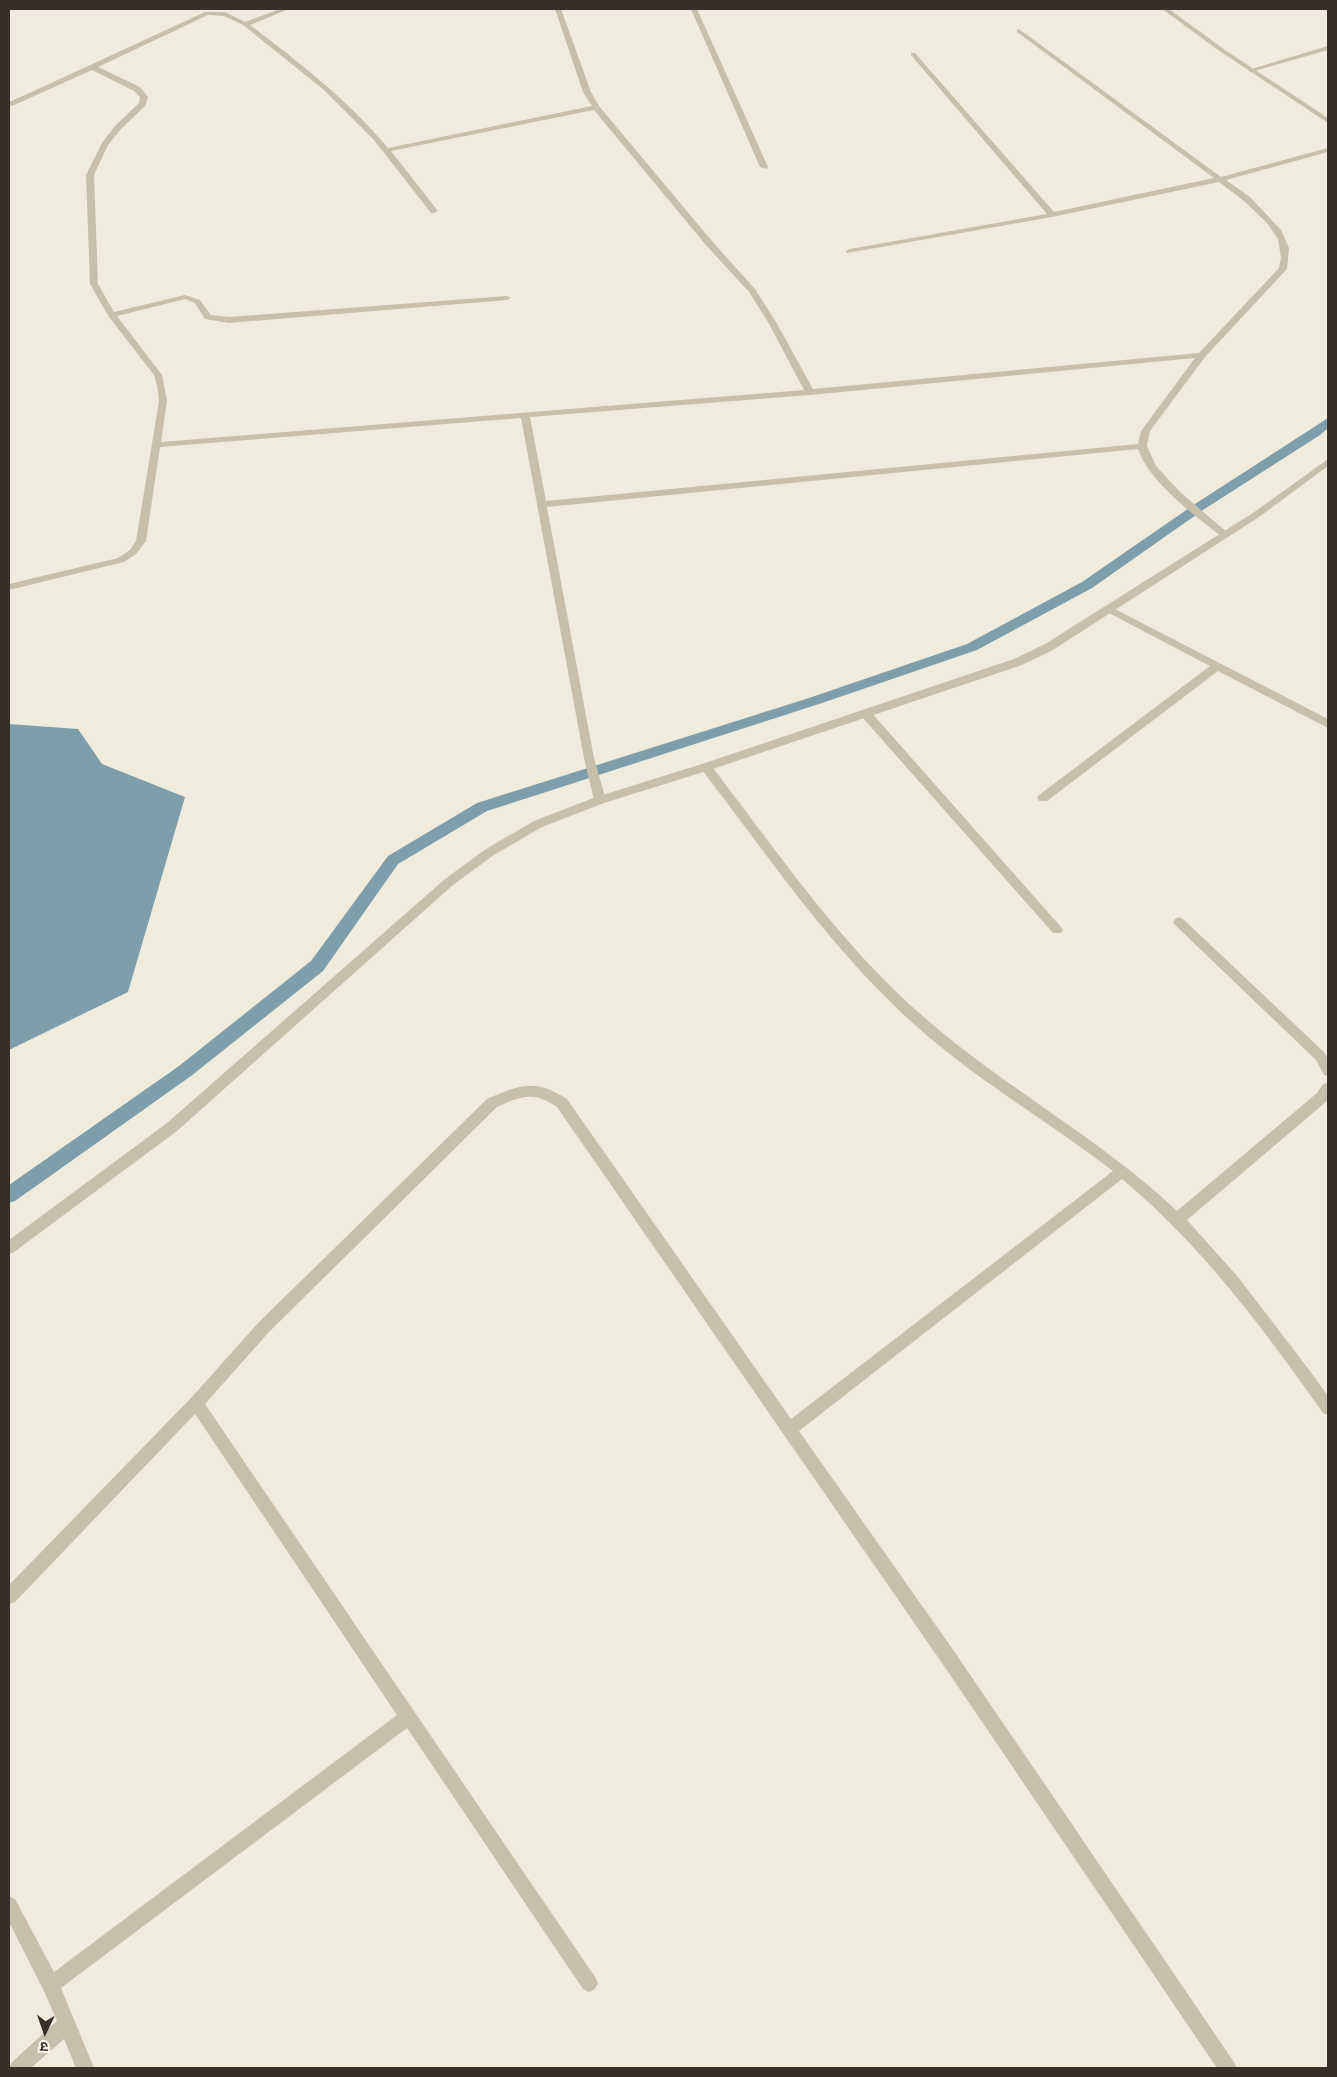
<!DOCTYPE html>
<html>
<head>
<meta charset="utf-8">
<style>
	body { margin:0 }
	#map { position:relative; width:1337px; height:2077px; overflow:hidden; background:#f0ecdd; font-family:"Work Sans","Noto Sans Devanagari",sans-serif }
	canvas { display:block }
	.frame { position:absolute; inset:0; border:10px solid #363029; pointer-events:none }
	.north { position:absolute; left:20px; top:2007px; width:50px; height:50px; -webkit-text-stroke:4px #f8f5e9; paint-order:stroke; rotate:183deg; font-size:14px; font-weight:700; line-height:20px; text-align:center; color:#363029 }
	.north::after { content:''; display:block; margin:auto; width:18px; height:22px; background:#363029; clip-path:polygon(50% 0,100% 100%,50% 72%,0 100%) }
</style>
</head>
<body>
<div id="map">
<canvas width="1337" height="2077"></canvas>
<div class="frame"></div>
<div class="north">उ</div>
</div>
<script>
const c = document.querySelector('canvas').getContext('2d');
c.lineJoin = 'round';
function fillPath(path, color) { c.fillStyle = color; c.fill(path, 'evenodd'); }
fillPath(new Path2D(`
	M9,724L78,729L102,764L185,797L128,992L9,1050Z`), '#7e9eab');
fillPath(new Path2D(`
	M1328,418V428L1320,435L1203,510L1092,588L977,650L819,704L487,811L398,864L323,971L191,1076L15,1201L9,1203V1185L179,1066L311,961L388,856L477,803L809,698L967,644L1082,582L1195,504Z`), '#7e9eab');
fillPath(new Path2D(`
	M280,9H289L250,25C300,63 347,99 388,148L592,106L583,92L555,9H561L591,92L599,106L711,240L755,289L776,322L813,389L1199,353L1279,268L1281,258L1278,239L1267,223L1244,201L1219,182L1052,217L847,253L846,251L850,249L1047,214L911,55V53H915L1054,212L1214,178L1017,32V30L1019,29L1221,177L1328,148V152L1226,180L1250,197L1281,230L1289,248L1287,269L1205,357L1150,431L1147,446L1156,466L1180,492L1229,534L1227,536H1221C1194,515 1149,482 1138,449L547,507L594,758L606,800L600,804L594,800L584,758L521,418L160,447L146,541L136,554L124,562L9,590V584L118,558L130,550L136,541L159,401L157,385L154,375L109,317L90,284L86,175L102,143L115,126L139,103L140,97L134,91L92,70L12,106H9V102L47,85L205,12H225L245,22ZM208,15L224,16L243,25L324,90L374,140L431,213H434L438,211L391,151L594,110L705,244L749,292L768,322L804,390L161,442L167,401L162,375L117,316L185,299L195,303L205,319L229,323L507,300L511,298L507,296L229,317L211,315L200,300L185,295L114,312L98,284L94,175L108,145L121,129L145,106L148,97L140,87L98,67ZM1195,358L1141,431L1138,444L546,501L530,417L810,395Z
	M691,9H697L768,167L767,169L760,167Z
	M1328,46V50L1251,72L1248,70Z
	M1109,606L1328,719V728L1218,671L1047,801H1039L1037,798L1039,795L1210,666L1105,611V607Z
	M866,710L870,711L1061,927L1063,930L1061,933H1053L862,717L861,714Z
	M706,763L710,764C777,851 841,946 925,1018C1005,1088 1100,1138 1177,1211L1317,1093L1323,1084L1328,1083L1327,1101L1187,1220L1238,1277L1310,1371L1328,1396V1415L1323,1413C1263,1328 1202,1246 1122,1179L799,1431L956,1654L1234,2062L1237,2068H1217L944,1666L557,1107C533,1091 522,1096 497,1107L269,1332L205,1404L595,1977L598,1983L595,1989L589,1992L583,1989L407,1728L61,1988L94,2068H76L64,2039L31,2068H9L12,2062L57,2021L44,1991L9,1922V1896L15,1899L54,1972L397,1715L195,1414L15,1602L9,1604V1585L191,1398L259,1322L487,1099C519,1085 535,1078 567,1099L791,1419L1113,1171C1048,1121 976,1080 915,1025C832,951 769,857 702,770L701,767Z
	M1179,917L1183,919L1324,1052L1328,1059V1076L1324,1075L1316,1060L1175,925L1173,922L1175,919Z`), '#c8bfaa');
fillPath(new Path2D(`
	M1162,9H1169L1225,50L1328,118V123L1221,52Z
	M1328,459V466L1259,517L1053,650L1022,665L710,770L604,803L542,827L494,855L453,885L177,1131L14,1252L9,1254V1240L167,1123L445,879L486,849L534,821L596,797L702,764L1014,659L1045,644L1253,513Z`), '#c8bfaa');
</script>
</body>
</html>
